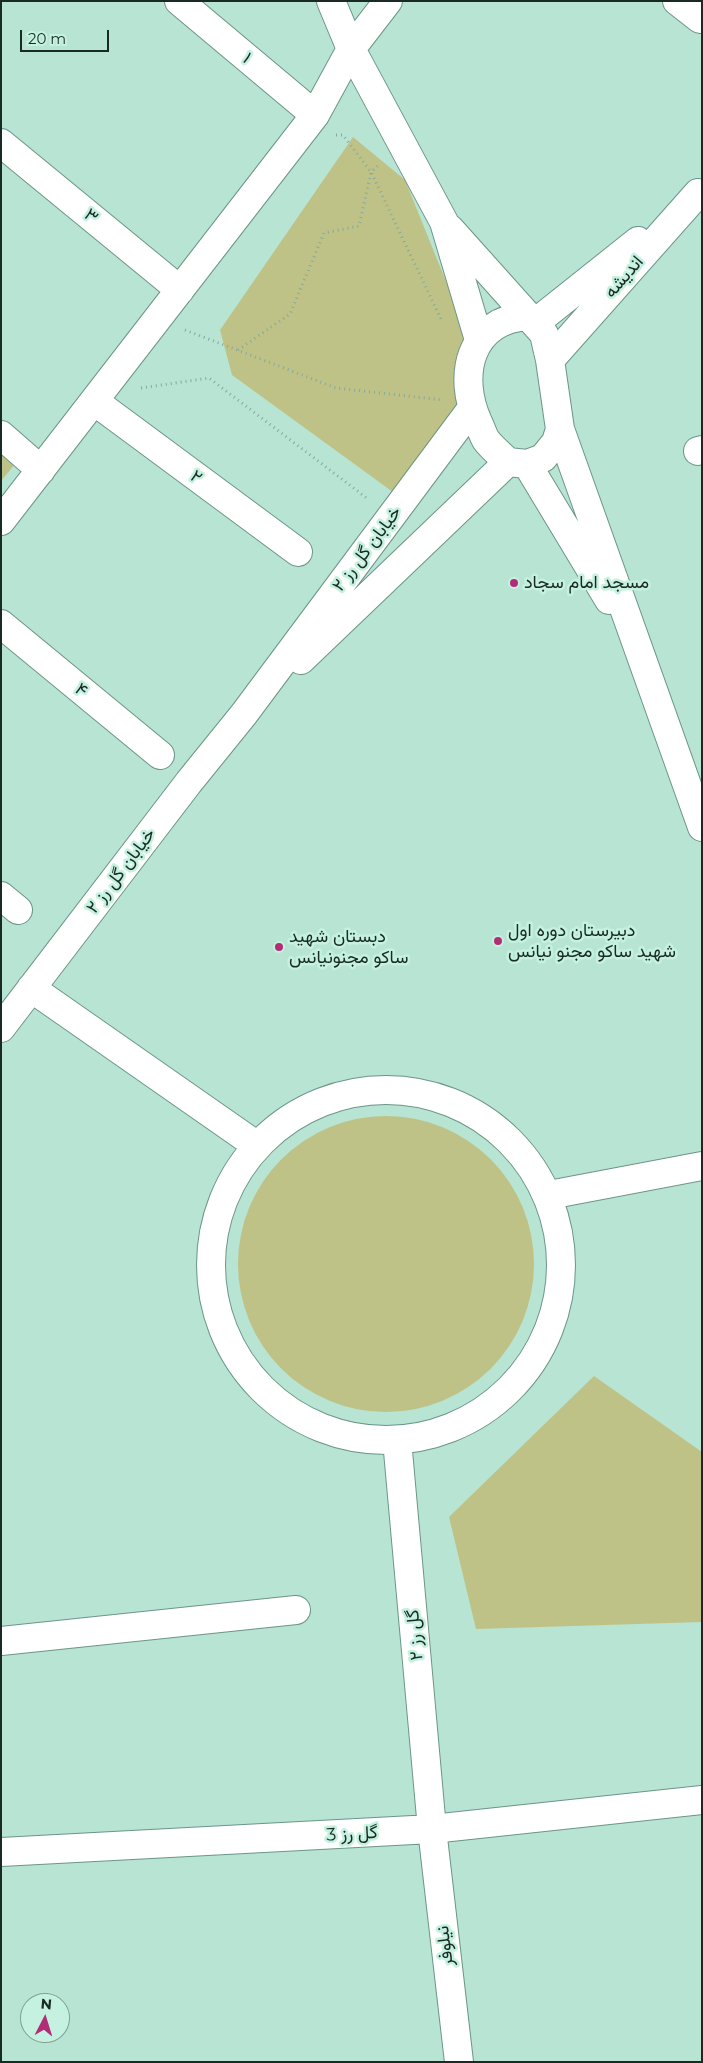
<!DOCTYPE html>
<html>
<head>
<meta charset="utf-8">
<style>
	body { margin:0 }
	#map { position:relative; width:703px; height:2063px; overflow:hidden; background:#b8e4d4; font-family:Montserrat,sans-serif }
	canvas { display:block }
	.frame { position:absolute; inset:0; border:2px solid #192a24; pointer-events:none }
	.north { position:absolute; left:20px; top:1993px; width:50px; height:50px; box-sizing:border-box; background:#c5f1e1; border:1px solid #80a195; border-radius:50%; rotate:5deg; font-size:14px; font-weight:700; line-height:20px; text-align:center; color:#192a24 }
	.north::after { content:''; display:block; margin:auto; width:18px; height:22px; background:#b12e77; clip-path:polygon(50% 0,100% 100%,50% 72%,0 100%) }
	.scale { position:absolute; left:20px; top:30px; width:89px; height:22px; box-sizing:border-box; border:2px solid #192a24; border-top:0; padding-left:6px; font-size:15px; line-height:18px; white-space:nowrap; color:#192a24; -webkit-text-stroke:4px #c5f1e1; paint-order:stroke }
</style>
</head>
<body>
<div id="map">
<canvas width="703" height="2063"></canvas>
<div class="frame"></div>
<div class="north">N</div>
<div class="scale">20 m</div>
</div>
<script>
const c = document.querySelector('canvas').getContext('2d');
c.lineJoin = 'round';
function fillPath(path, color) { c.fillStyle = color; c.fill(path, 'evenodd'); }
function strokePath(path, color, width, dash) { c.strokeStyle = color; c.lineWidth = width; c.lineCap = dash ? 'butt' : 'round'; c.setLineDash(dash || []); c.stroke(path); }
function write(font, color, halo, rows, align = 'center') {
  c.font = font + ' Montserrat,Vazirmatn,sans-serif'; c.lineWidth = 5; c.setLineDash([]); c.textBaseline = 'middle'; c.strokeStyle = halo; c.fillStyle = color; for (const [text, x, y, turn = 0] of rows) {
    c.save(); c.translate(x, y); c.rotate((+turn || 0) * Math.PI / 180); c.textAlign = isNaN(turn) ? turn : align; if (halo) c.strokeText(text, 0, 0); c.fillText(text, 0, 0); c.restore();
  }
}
fillPath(new Path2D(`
	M353,137L405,180L473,348L455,420L397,495L232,375L220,330Z
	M1,454L15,464L1,481Z
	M238 1264a148 148 0 1 1 296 0a148 148 0 1 1-296 0Z
	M594,1376L702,1452V1622L476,1629L449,1517Z`), '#bfc286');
const minor = new Path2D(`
	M179,1L315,115
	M331,1L351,49L444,222L479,340
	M677,1L700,19
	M1,143L180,290
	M450,229L528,316
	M528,316L544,334L550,360L560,429L556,442L543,458L527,464L508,462C501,455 492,448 486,440C483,435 481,428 478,422C457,376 469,320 528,316Z
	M535,323L638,241
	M550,360L698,193
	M94,401L298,552
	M560,429L702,827
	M1,435L41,470
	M698,451L702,450
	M527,464L609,600
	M1,521L315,115L351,49L388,1
	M1,624L160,755
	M301,660L508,462
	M1,896L18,910
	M31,988L256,1145
	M1,1028L189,782L244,714L472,408
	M211 1265a175 175 0 1 1 350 0a175 175 0 1 1-350 0Z
	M549,1195L702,1166
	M397,1440L432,1829L459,2062
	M1,1641L296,1610
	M1,1852L432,1829L702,1800`);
strokePath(minor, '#6c9587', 30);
strokePath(new Path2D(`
	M336,135H343L371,172L441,319
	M185,330L336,388L443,400
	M238,350L290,314L324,233L359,226L371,172L380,164
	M141,388L209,378L368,499`), '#86a99d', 3, [1, 4]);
strokePath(minor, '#fff', 28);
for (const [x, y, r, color] of [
	[514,583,5,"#b12e77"],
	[498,941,5,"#b12e77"],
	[279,947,5,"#b12e77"]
]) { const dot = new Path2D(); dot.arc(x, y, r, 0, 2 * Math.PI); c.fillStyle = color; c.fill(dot); strokePath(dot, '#c5f1e1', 2); }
write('18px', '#192a24', '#c5f1e1', [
	["۱",247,58,40],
	["۳",91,216,39],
	["اندیشه",624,277,-49],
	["۲",196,477,37],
	["خیابان گل رز ۲",367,549,-53],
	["۴",81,690,39],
	["خیابان گل رز ۲",121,871,-53],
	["۲ گل رز",415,1635,-95],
	["گل رز 3",352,1834,-3],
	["نیلوفر",445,1946,-97]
]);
write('18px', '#192a24', '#c5f1e1', [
	["مسجد امام سجاد",524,583],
	["دبیرستان دوره اول",508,931],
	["شهید ساکو مجنو نیانس",508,952],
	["دبستان شهید",289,937],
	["ساکو مجنونیانس",289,958]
], 'left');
</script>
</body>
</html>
